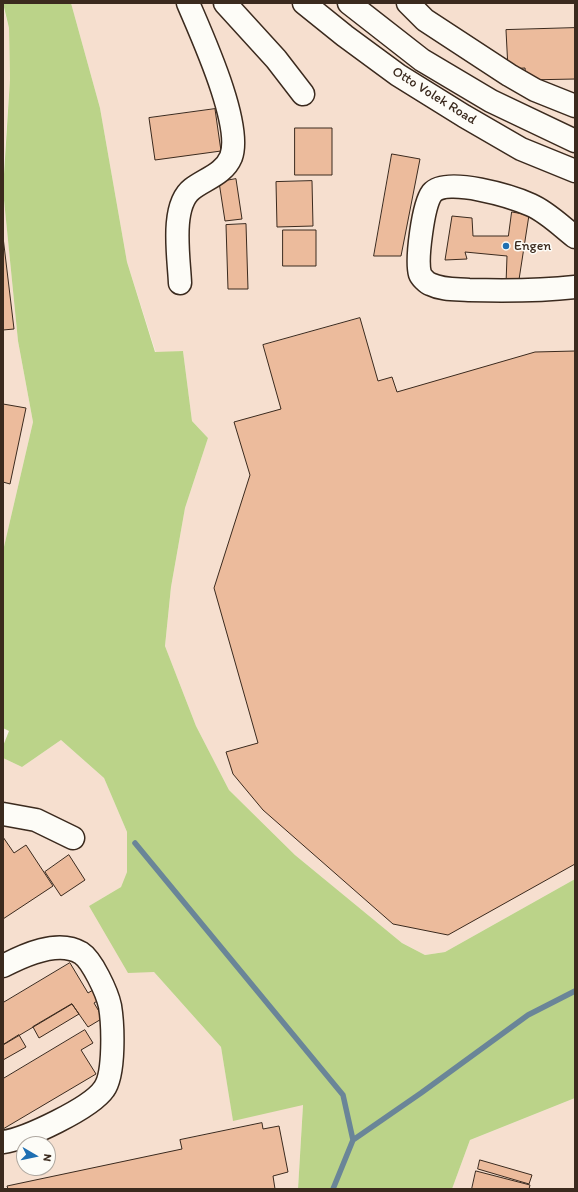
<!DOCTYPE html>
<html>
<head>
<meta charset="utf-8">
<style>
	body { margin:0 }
	#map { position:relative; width:578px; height:1192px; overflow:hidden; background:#faefe5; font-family:Itim,sans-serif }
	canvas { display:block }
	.frame { position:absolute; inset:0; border:4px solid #3b2a1e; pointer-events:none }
	.north { position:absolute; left:16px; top:1136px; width:40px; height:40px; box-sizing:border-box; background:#fdfcf7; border:1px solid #afa8a0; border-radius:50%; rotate:99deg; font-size:11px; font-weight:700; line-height:16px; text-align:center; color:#3b2a1e }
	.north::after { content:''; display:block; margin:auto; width:14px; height:18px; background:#1f6fb2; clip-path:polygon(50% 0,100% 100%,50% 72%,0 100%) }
</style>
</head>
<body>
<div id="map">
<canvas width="578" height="1192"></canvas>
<div class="frame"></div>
<div class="north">N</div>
</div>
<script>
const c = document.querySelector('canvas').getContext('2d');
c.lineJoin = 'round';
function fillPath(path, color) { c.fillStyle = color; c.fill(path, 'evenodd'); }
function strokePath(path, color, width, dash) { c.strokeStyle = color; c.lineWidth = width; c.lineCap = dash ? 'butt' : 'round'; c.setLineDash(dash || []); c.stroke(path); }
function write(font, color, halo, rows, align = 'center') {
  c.font = font + ' Itim,sans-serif'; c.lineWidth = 3; c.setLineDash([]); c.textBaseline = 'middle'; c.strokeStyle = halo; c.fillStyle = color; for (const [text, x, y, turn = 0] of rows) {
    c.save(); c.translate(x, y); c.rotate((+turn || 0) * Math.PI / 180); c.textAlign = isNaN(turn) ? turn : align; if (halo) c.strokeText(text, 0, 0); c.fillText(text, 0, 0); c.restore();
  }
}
fillPath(new Path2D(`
	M71,3H575V879L445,952L425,955L402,943L295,855L229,790L196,726L165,646L171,587L185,508L208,438L192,421L183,351L156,353L127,262L100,108Z
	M3,6L9,28L10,79L3,177Z
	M3,190L18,341L33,422L3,551Z
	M61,740L104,778L127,832V872L121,887L89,906L154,972L221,1047L233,1120L303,1104L298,1189H3V758L22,767ZM24,1144H48V1168H24Z
	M575,1098V1189H452L470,1140Z`), '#f6dfcf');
fillPath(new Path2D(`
	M3,3H71L100,108L127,262L155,352L183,351L192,421L208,438L185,508L171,587L165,646L196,726L229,790L295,855L402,943L425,955L445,952L575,879V1098L470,1140L452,1189H298L303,1105L233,1121L221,1047L154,972L128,973L89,906L121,887L127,872V832L104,778L61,740L22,767L3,758V746L9,731L3,728V551L33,422L18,341L3,190L10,79L9,28Z`), '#bbd389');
strokePath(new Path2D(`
	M135,843L343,1095L353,1140L333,1189
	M353,1140L421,1093L528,1015L575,991`), '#6a8598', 5.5);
const building = new Path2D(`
	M575,28V79L526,80L525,68L508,69L506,30Z
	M215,109L221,151L155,160L149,118Z
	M295,128H332V175H295Z
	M392,154L420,159L401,256H374Z
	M236,179L242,219L225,221L219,182Z
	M312,181L313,226L277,227L276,182Z
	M512,212L529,215L518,286L506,284L507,256L465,252L467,259L445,260L452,216L472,218L473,236H508Z
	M246,224L248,289H228L226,225Z
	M283,230H316V266H283Z
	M3,237L14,329L3,330Z
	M360,318L378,381L392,377L397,392L535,352L575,351V864L448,935L393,924L263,810L233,774L226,752L258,743L214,588L250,475L234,422L281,409L263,345Z
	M3,404L26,408L10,484L3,482Z
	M3,837L14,853L26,845L53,886L3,919Z
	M69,855L85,880L61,896L45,872Z
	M70,963L88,993L93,990L99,1000L94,1003L103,1018L88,1027L72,1004L3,1045V1003Z
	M72,1004L79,1014L39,1038L33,1027Z
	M85,1030L93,1043L81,1050L96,1074L3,1129V1079Z
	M19,1035L26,1047L3,1060V1045Z
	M262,1123L263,1129L279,1126L288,1172L273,1176L275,1189H8L7,1186L182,1149L180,1140Z
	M480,1160L532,1175L529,1184L478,1169Z
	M476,1171L530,1185L529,1189H472Z`);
fillPath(building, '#ecbb9c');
strokePath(building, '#3b2a1e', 1);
const minor = new Path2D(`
	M225,3L276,59L303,94
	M408,3L425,20L509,75L535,90L575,106
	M575,237C561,226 547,212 531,205C513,197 446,176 432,193C423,205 416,260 420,274C421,277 427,283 430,284C442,290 456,289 469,290C505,291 539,291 575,287
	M180,283C179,258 170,206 192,189C205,179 224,174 231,157C243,125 202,36 188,3
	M3,814L36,820L73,838
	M3,966C24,955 58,939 81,953C92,960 107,992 110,1006C113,1024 115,1074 104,1089C91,1108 26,1139 3,1142`);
const major = new Path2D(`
	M304,3L345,36L398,75L464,116L521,149L575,171
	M349,3L422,60L491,101L575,141`);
strokePath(minor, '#3b2a1e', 25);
strokePath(major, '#3b2a1e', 25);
strokePath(minor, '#fdfcf7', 22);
strokePath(major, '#fdfcf7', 22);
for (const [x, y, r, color] of [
	[506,246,4,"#1f6fb2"]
]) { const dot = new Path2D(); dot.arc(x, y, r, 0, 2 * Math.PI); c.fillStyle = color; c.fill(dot); strokePath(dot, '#fdfcf7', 1.5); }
write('14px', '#3b2a1e', '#fdfcf7', [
	["Otto Volek Road",434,96,32]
]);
write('14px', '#3b2a1e', '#fdfcf7', [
	["Engen",514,246]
], 'left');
</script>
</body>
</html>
